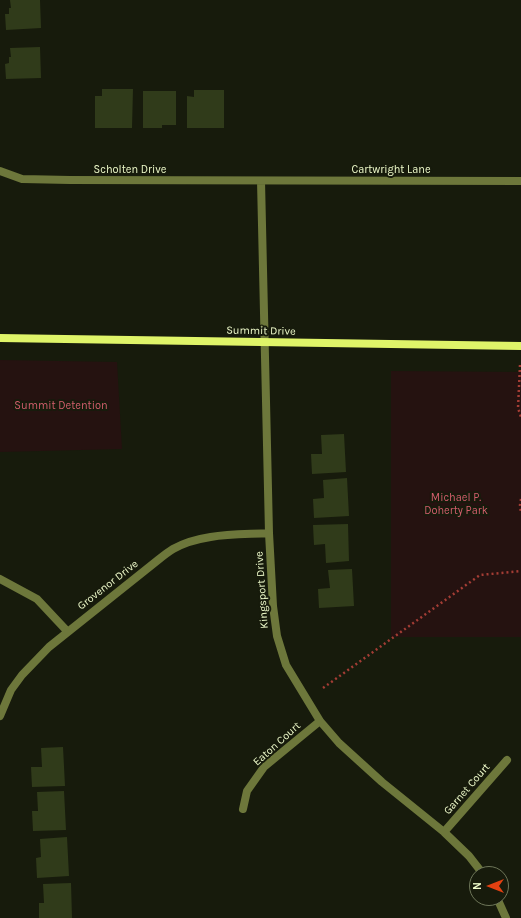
<!DOCTYPE html>
<html>
<head>
<meta charset="utf-8">
<style>
	body { margin:0 }
	#map { position:relative; width:521px; height:918px; overflow:hidden; background:#171b0c; font-family:Karla,sans-serif }
	canvas { display:block }
	.north { position:absolute; left:469px; top:866px; width:40px; height:40px; box-sizing:border-box; background:#171b0c; border:1px solid #6d7558; border-radius:50%; rotate:270deg; font-size:11px; font-weight:700; line-height:16px; text-align:center; color:#effbcb }
	.north::after { content:''; display:block; margin:auto; width:14px; height:18px; background:#e14011; clip-path:polygon(50% 0,100% 100%,50% 72%,0 100%) }
</style>
</head>
<body>
<div id="map">
<canvas width="521" height="918"></canvas>
<div class="north">N</div>
</div>
<script>
const c = document.querySelector('canvas').getContext('2d');
c.lineJoin = 'round';
function fillPath(path, color) { c.fillStyle = color; c.fill(path, 'evenodd'); }
function strokePath(path, color, width, dash) { c.strokeStyle = color; c.lineWidth = width; c.lineCap = dash ? 'butt' : 'round'; c.setLineDash(dash || []); c.stroke(path); }
function write(font, color, halo, rows, align = 'center') {
  c.font = font + ' Karla,sans-serif'; c.lineWidth = 4; c.setLineDash([]); c.textBaseline = 'middle'; c.strokeStyle = halo; c.fillStyle = color; for (const [text, x, y, turn = 0] of rows) {
    c.save(); c.translate(x, y); c.rotate((+turn || 0) * Math.PI / 180); c.textAlign = isNaN(turn) ? turn : align; if (halo) c.strokeText(text, 0, 0); c.fillText(text, 0, 0); c.restore();
  }
}
fillPath(new Path2D(`
	M0,360L117,362L122,449L0,452Z
	M391,371L521,372V637H391Z`), '#251210');
fillPath(new Path2D(`
	M10,0H40L41,28L6,30L5,14H9V8H11Z
	M40,47L41,78L6,79L5,64L9,63V57H11L10,48Z
	M102,89H133L132,128H95V96H102Z
	M194,90H224V128H187V96L194,97Z
	M143,91H176V125H162V128H143Z
	M344,434L346,472L312,474L311,454H322L321,435Z
	M347,478L349,516L314,518L313,499L324,498L323,480Z
	M348,524L349,561L326,563L325,544L314,545L313,525Z
	M352,569L354,606L319,608L318,589L330,588L328,570Z
	M63,747L65,786L32,787L31,767H42L41,748Z
	M64,791L66,830L33,831L32,811H38L37,792Z
	M67,837L69,876L37,878L36,858L41,857L40,839Z
	M71,883L72,918H39V903H44L43,884Z`), '#303b1a');
strokePath(new Path2D(`
	M520,365L518,408L521,417
	M521,499L520,505L521,513
	M323,688L480,575L521,571`), '#a43d35', 2.5, [2, 3]);
strokePath(new Path2D(`
	M0,171L22,179L70,180L521,181
	M261,181L269,533L273,606L277,636L286,665L320,721L339,743L382,782L444,832L469,856L483,874
	M0,579L37,599L67,631
	M0,716L11,690L22,675L49,647L158,560C163,556 168,552 173,549C201,533 238,535 269,533
	M243,809L247,791L264,767L320,721
	M444,832L507,760
	M497,898L506,918`), '#6d773b', 8);
strokePath(new Path2D(`
	M0,338L521,346`), '#dff469', 8);
write('11px', '#effbcb', '#171b0c', [
	["Scholten Drive",130,170],
	["Cartwright Lane",391,170],
	["Summit Drive",261,331,1],
	["Grovenor Drive",108,585,-38],
	["Kingsport Drive",262,590,-94],
	["Eaton Court",277,744,-42],
	["Garnet Court",467,789,-49]
]);
write('11px', '#d45e6d', '#171b0c', [
	["Summit Detention",61,406],
	["Michael P.",456,498],
	["Doherty Park",456,511]
]);
</script>
</body>
</html>
